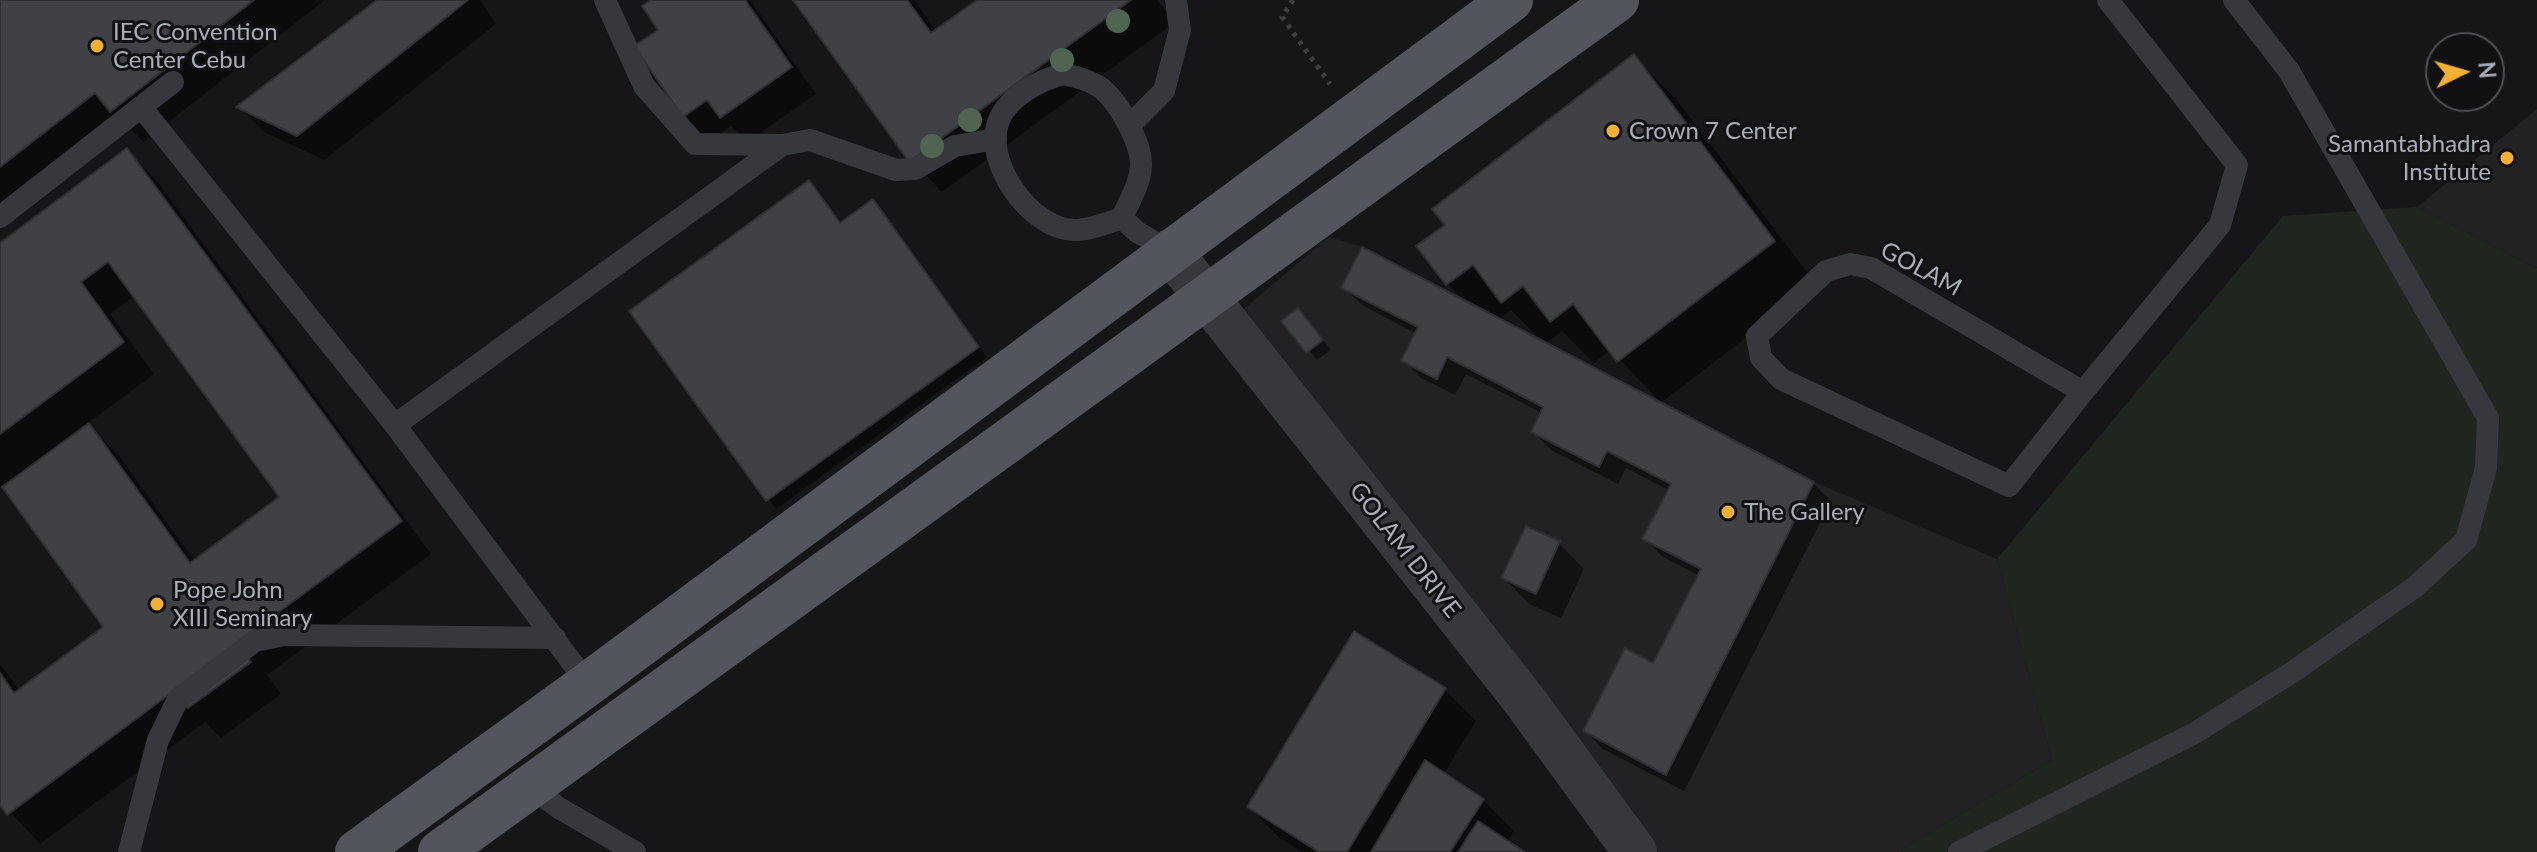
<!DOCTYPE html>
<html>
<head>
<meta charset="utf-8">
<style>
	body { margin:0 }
	#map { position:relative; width:2537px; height:852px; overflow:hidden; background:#161618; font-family:Lato,sans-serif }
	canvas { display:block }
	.north { position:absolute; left:2425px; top:32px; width:80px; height:80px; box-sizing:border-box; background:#111113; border:2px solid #4d4f55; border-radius:50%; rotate:85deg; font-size:22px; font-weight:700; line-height:32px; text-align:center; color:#a8adb8 }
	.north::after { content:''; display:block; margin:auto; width:28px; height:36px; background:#f2b134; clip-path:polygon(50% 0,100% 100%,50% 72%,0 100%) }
</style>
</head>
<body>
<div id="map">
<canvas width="2537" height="852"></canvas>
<div class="north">N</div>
</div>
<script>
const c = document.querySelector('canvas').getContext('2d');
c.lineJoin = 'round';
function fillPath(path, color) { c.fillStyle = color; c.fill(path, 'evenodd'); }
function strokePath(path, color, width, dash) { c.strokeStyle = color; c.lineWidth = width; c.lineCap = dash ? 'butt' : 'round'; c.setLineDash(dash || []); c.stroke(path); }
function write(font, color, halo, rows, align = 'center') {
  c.font = font + ' Lato,sans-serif'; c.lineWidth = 6; c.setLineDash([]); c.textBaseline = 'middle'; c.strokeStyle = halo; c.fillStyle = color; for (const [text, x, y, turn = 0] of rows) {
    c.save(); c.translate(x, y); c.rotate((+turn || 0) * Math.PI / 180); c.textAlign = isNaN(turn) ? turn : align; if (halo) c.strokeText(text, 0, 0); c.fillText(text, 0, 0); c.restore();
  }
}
fillPath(new Path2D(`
	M2537,109V268L2417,207Z
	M1329,237L1362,247L1814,482L1997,559L2052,760L1897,852H1652L1233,318Z`), '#222225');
fillPath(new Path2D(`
	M2417,207L2537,268V852H1897L2052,760L1997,559L2283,216Z`), '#1e261f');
fillPath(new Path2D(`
	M0,0H325L143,142L126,124L0,222Z
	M381,0H480L496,24L324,160L264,132L239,107Z
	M655,0H750L816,94L747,142L731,126L710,142L685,116L637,47L661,30Z
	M795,0H914L937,32L980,0H1158L1174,23L942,192L911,160Z
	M1634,57L1676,99L1816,284L1661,403L1611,350L1594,363L1562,331L1545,344L1813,483L1831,501L1684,791L1603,749L1585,731L1654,665L1700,576L1663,557L1645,539L1670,491L1626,468L1618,484L1551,450L1533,432L1542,413L1466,374L1455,395L1421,378L1403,360L1417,334L1362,305L1344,288L1466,302L1447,284L1419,246L1447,225ZM1511,310L1544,343L1498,320Z
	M127,151L158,182L431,554L267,675L281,694L221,738L205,722L40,844L0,801V664L20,691L106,627L3,485L0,488V245ZM135,296L282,498L195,562L120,457L87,424L154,374L110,314Z
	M809,182L842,224L873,201L987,357L776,509L632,311Z
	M1306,319L1331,350L1317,360L1284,321Z
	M1559,543L1584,569L1561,618L1529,604L1504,578Z
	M1445,690L1476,721L1443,775L1483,800L1514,831L1507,842L1522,852H1302L1280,838L1249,807Z`), '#0007');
const building = new Path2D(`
	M0,0H254L110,112L95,93L0,167Z
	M377,0H468L297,136L236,107Z
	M651,0H745L792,67L720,118L707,100L683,117L634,46L658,30L642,6Z
	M793,0H907L931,33L977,0H1131L909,162Z
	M1634,54L1775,241L1617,362L1573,304L1550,322L1523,286L1501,303L1473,265L1446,285L1416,246L1445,225L1432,209Z
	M127,148L402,521L237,643L251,662L188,708L175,690L7,815L0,805V673L14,693L103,627L2,487L89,423L190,563L279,497L108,262L81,282L124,342L0,434V243Z
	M809,180L840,223L873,199L979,347L766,501L629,311Z
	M1362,247L1814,482L1666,775L1583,731L1625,648L1653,663L1701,569L1642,539L1671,484L1607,451L1599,467L1531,432L1543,407L1447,357L1437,379L1401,361L1418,327L1341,288Z
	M1298,308L1323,340L1306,353L1281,321Z
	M1526,526L1560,541L1536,594L1501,578Z
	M1354,631L1446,688L1347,852H1319L1247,807Z
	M1425,760L1484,799L1450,852H1371Z
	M1478,821L1525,852H1458Z`);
fillPath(building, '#404145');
strokePath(building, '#303034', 2);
strokePath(new Path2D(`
	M1293,0L1282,17L1330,84`), '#3d3f44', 5, [4, 6]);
strokePath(new Path2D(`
	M605,0L644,86L695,144L782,145
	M1063,74C1076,77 1086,79 1098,86C1117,98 1142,143 1141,166C1140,185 1129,201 1122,218C1107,223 1090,230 1074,230C1030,229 982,161 999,120C1009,96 1040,80 1063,74Z
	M142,108L395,425L588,684
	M1129,126L1164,91L1180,30L1176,0
	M0,217L173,82
	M1122,218L1137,232L1170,251
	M2083,392L1871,268L1850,264L1826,271L1757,336L1761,358L1781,379L2009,486L2083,392L2220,225L2237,165L2108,0
	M395,425L782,145L810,140L896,170L915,169L955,146L996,139
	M529,786L559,808L635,852
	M129,852L158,740L178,699L255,641L284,635L555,638
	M1959,852L2193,734L2291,673L2415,587L2466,540L2486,468L2488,418L2289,71L2234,0`), '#37383d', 22);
strokePath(new Path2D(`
	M1170,251L1524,700L1635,852`), '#37383d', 44);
strokePath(new Path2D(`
	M357,852L588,684L1511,0
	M440,852L1617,0`), '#53555c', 44);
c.fillStyle = '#506452';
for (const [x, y] of [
	[1118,21],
	[1062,60],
	[970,120],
	[932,146]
]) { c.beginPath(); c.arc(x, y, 12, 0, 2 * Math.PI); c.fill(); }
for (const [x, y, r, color] of [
	[97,46,8,"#f2b134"],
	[1613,131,8,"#f2b134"],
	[2507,158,8,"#f2b134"],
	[1728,512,8,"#f2b134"],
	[157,604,8,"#f2b134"]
]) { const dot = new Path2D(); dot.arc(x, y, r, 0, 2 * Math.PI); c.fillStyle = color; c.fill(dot); strokePath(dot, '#111113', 3); }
write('24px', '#a8adb8', '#111113', [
	["IEC Convention",113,32],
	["Center Cebu",113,60],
	["Crown 7 Center",1629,131],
	["Samantabhadra",2491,144,"right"],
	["Institute",2491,172,"right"],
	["The Gallery",1744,512],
	["Pope John",173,590],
	["XIII Seminary",173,618]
], 'left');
write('24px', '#a8adb8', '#111113', [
	["GOLAM",1921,269,28],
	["GOLAM DRIVE",1405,550,52]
]);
</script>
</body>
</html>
